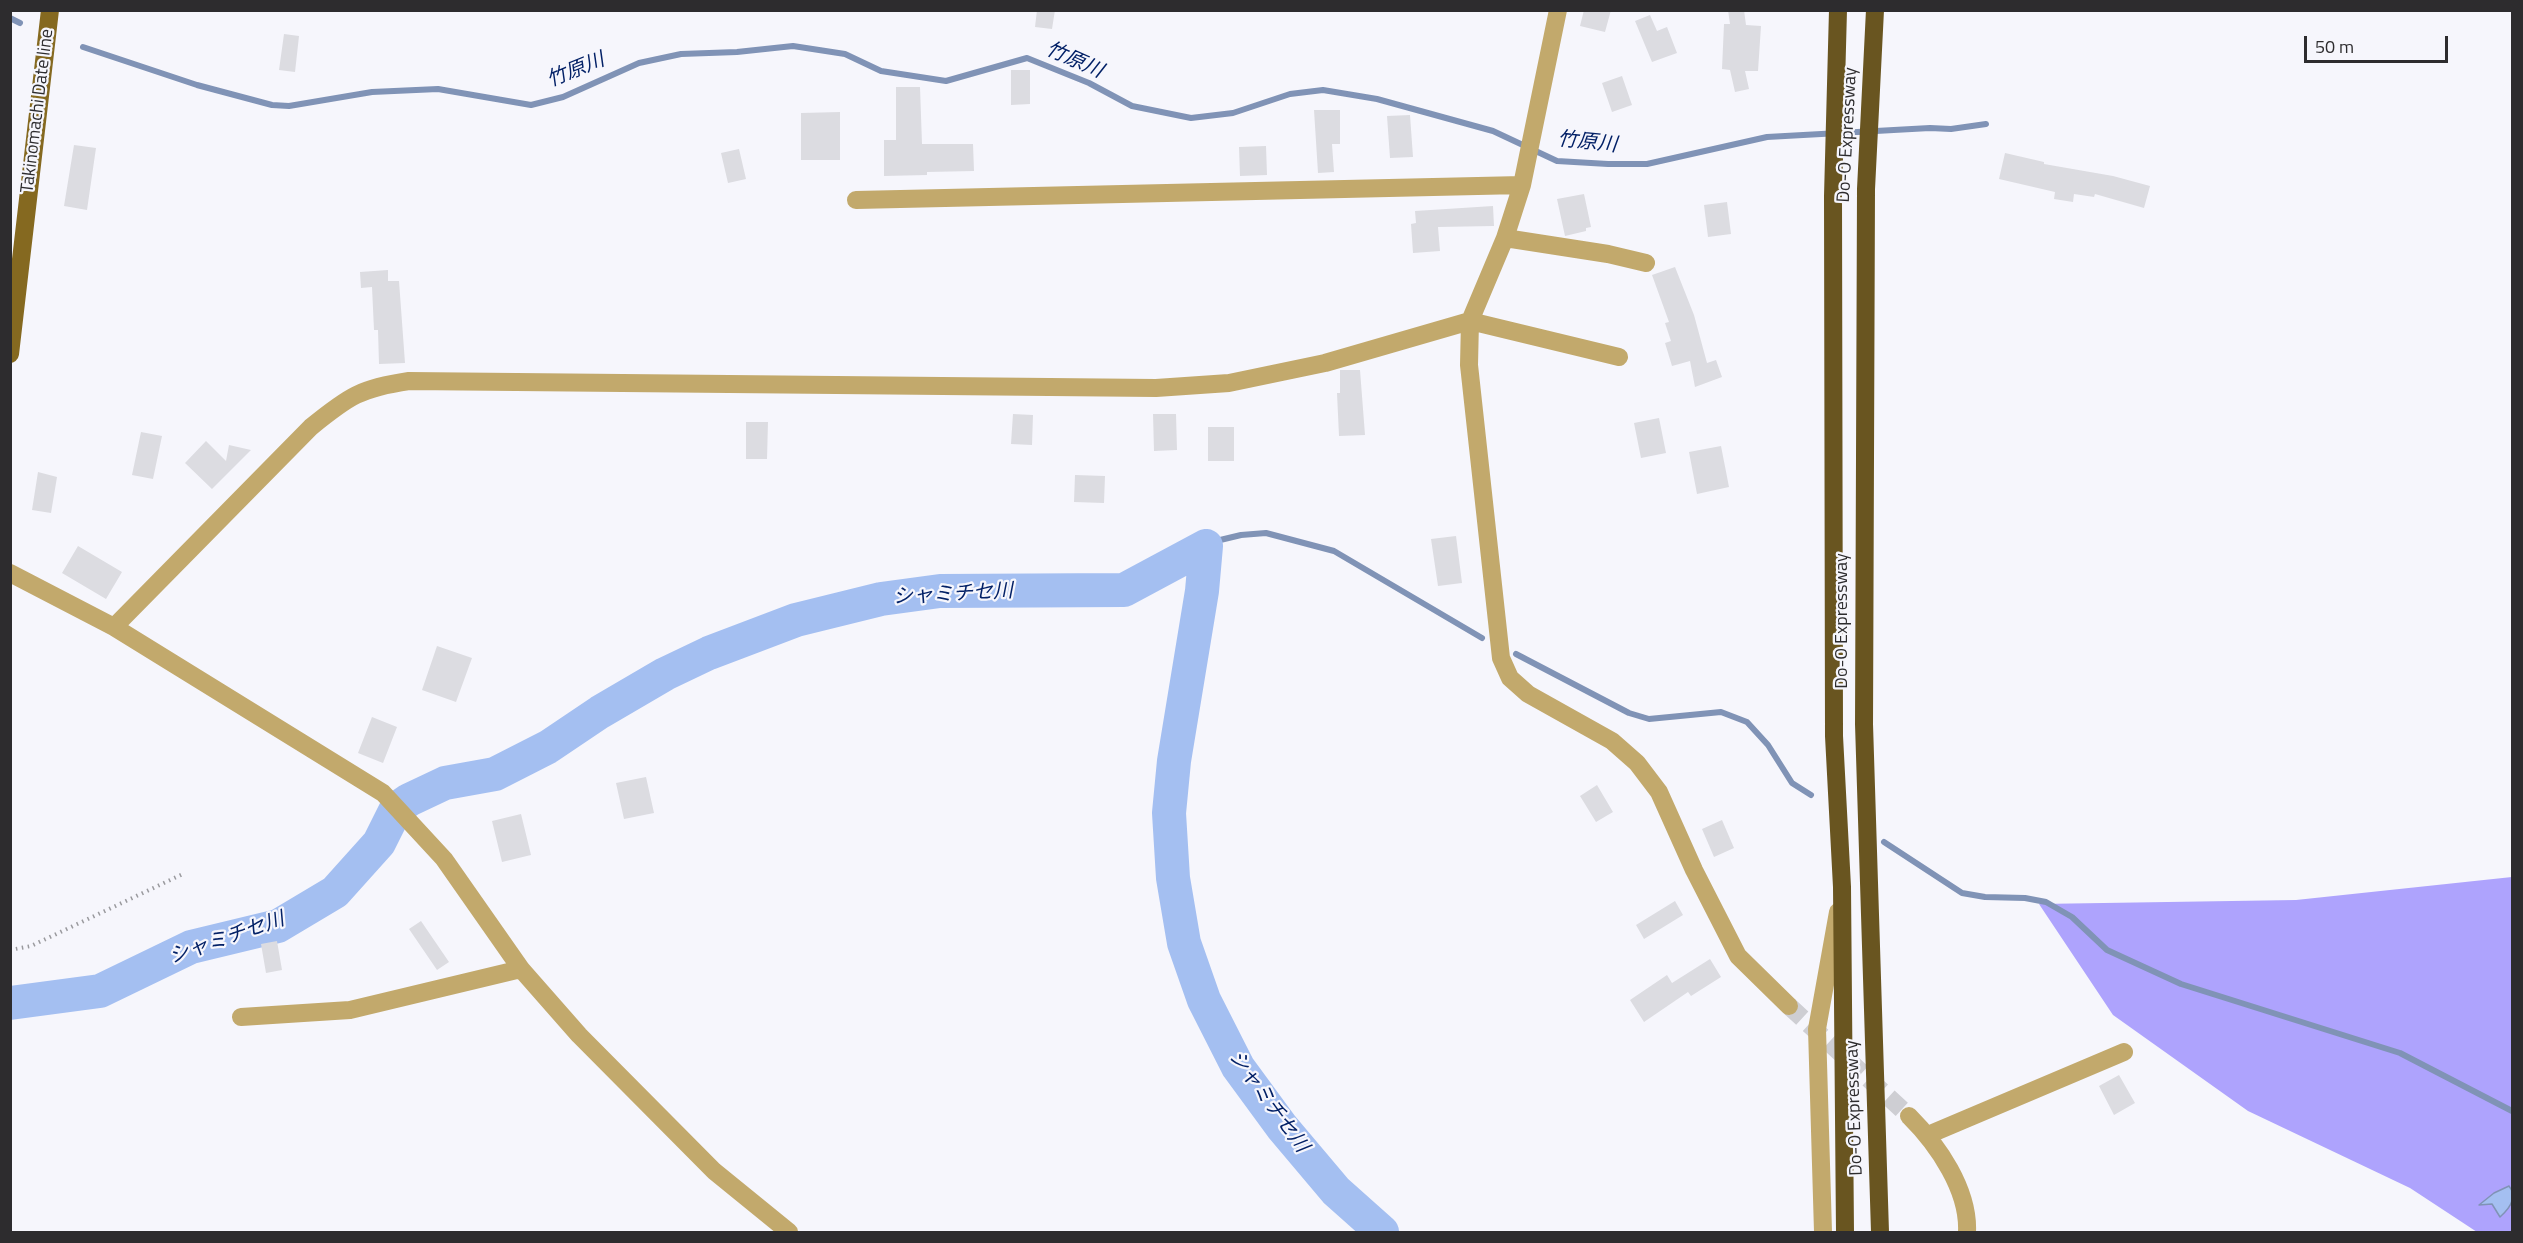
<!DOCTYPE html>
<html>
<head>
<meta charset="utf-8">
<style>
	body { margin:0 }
	#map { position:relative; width:2523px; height:1243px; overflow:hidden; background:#f6f6fc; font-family:"Titillium Web",sans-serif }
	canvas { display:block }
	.frame { position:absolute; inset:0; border:12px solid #2d2c2e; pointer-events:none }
	.scale { position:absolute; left:2304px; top:36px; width:144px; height:27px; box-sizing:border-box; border:3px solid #2d2c2e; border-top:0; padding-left:8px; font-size:18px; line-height:21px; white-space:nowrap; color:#2d2c2e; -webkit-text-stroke:4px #f6f6fc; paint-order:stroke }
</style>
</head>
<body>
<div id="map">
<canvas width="2523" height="1243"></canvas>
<div class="frame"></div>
<div class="scale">50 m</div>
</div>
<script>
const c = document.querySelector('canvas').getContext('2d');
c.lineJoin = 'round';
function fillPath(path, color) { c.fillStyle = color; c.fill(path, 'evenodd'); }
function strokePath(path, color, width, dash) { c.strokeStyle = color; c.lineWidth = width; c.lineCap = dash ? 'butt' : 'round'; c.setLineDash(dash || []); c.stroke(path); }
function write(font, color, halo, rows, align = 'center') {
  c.font = font + ' "Titillium Web","Noto Sans JP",sans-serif'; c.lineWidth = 4.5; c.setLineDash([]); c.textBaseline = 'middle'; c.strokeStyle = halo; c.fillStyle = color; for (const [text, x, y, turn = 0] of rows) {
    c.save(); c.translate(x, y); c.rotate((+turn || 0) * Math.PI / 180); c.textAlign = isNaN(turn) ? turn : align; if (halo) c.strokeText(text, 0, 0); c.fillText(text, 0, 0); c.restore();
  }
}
fillPath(new Path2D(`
	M2512,877V1232H2477L2410,1188L2248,1111L2113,1015L2039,904L2296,900Z`), '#aea3fd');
const water = new Path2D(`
	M2509,1186C2518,1197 2509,1209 2500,1217L2492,1204L2479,1205L2494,1193Z`);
fillPath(water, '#a4bff1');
strokePath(water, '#8093b6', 1.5);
strokePath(new Path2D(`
	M10,18L20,23
	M83,47L197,85L272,105L289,106L372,92L438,89L531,105L563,97L639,63L681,54L737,52L793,46L845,54L881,71L946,81L1027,58L1089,83L1132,106L1191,118L1233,113L1290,94L1323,90L1377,99L1493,131L1557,161L1608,164H1647L1767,137L1930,128L1951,129L1986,124
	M1206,546L1216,541L1241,535L1266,533L1334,551L1482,638
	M1516,654L1629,713L1649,719L1721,712L1747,722L1768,745L1792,783L1811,795
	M1884,842L1962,893L1985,897L2025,898L2046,902L2072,917L2107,950L2181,984L2400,1053L2512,1111`), '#8093b6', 6);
strokePath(new Path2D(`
	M1206,546L1202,591L1174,761L1169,813L1173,878L1184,943L1204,1000L1238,1067L1282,1127L1336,1191L1382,1232
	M10,1003L100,991L191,947L278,926L335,892L379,843L396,809L409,800L445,783L495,774L548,747L600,712L665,674L709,653L796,620L881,599L940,591L1124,590L1206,546`), '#a4bff1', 34);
fillPath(new Path2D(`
	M1037,10H1055L1052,29L1035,27Z
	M1584,10H1611L1605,32L1580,26Z
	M1728,10H1744L1746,25L1761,26L1758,71H1745L1749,89L1735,92L1730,70L1722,69L1724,24H1730Z
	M1650,15L1657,31L1667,27L1677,53L1652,62L1635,21Z
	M284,34L299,36L295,72L279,70Z
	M1011,70H1030V104L1011,105Z
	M1622,76L1632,105L1612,112L1602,83Z
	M896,87H920L922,144H973L974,171L927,172V175L884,176V140H896Z
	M1314,110H1340V144H1332L1334,172L1318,173Z
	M840,112V160H801V113Z
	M1410,115L1413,157L1390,158L1387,116Z
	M74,145L96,148L87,210L64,206Z
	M1266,146L1267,175L1240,176L1239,147Z
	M739,149L746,179L728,183L721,153Z
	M2005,153L2044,162V164L2113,176L2150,186L2144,208L2095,194L2094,197L2074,194L2073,202L2054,199L2055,192L1999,179Z
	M1584,194L1591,227L1586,228V231L1565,236L1557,199Z
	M1727,202L1731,234L1708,237L1704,205Z
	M1493,206L1494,226L1438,227L1440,251L1413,253L1411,224L1416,223L1415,211Z
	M1675,267L1694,315L1707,363L1716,360L1722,377L1695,387L1690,361L1672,366L1665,343L1671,341L1665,323L1669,322L1652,275Z
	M388,270V281H399L405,363L379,364L378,330H374L372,287L361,288L360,272Z
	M1340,370H1360L1365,435L1339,436L1337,393H1340Z
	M1013,414L1033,415L1032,445L1011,444Z
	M1153,414H1176L1177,450L1154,451Z
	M1659,418L1666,453L1641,458L1634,423Z
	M746,422H768L767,459H746Z
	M1208,427H1234V461H1208Z
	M141,432L162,436L153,479L132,475Z
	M206,441L226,461L229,445L251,450L212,489L185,463Z
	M1721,446L1729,487L1697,494L1689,452Z
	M38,472L57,477L51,513L32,510Z
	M1075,475L1105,476L1104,503L1074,502Z
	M1456,536L1462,583L1438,586L1431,539Z
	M78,546L122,572L106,599L62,573Z
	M437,646L472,658L456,702L422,690Z
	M372,717L397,727L383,763L358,753Z
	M646,777L654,813L624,819L616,783Z
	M1597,785L1613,812L1596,822L1580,796Z
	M521,814L531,855L502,862L492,821Z
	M1722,820L1734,848L1714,857L1702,829Z
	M1675,901L1683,915L1644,939L1636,925Z
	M421,921L449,962L437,970L409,929Z
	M277,941L282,970L266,973L261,944Z
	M1710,959L1721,977L1691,996L1688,992L1644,1022L1630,1000L1667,975L1672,983Z
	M2119,1075L2135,1103L2114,1115L2099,1086Z`), '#dcdce1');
strokePath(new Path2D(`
	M1789,1006L1909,1116`), '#ceced3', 18, [18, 9]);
strokePath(new Path2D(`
	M10,950L31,946L185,873`), '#9a9a9e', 4, [1.5, 4.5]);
strokePath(new Path2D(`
	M1558,10L1522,185L1505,238L1470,321L1469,365L1501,658L1510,678L1528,694L1612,741L1637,763L1659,792L1694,870L1738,956L1789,1006
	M856,200L1522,185
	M1505,238L1608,254L1646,263
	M10,573L114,627L383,793L444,859L521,969L579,1035L714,1171L789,1232
	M114,627L311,427C349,396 361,388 409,381L1156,388L1229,383L1325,363L1470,321L1619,357
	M241,1017L350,1010L521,969
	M1909,1116C1938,1145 1969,1190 1967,1232
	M1928,1135L2124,1052
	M1823,1232L1817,1029L1838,912`), '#c2a96c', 18);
strokePath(new Path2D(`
	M10,354L50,10`), '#856920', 18);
strokePath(new Path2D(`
	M1838,10L1833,196L1834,736L1842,887L1845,1232
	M1875,10L1866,189L1864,724L1880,1232`), '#695520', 18);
write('18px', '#2d2c2e', '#f6f6fc', [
	["Takinomachi Date line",38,111,-83],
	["Do-O Expressway",1848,135,-87],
	["Do-O Expressway",1843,621,-90],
	["Do-O Expressway",1855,1108,-92]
]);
write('italic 20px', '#032167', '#f6f6fc', [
	["竹原川",1074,61,24],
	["竹原川",576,71,-22],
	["竹原川",1587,143,6],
	["シャミチセ川",953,595,-3],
	["シャミチセ川",227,939,-19],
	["シャミチセ川",1268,1102,54]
]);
</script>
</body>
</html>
